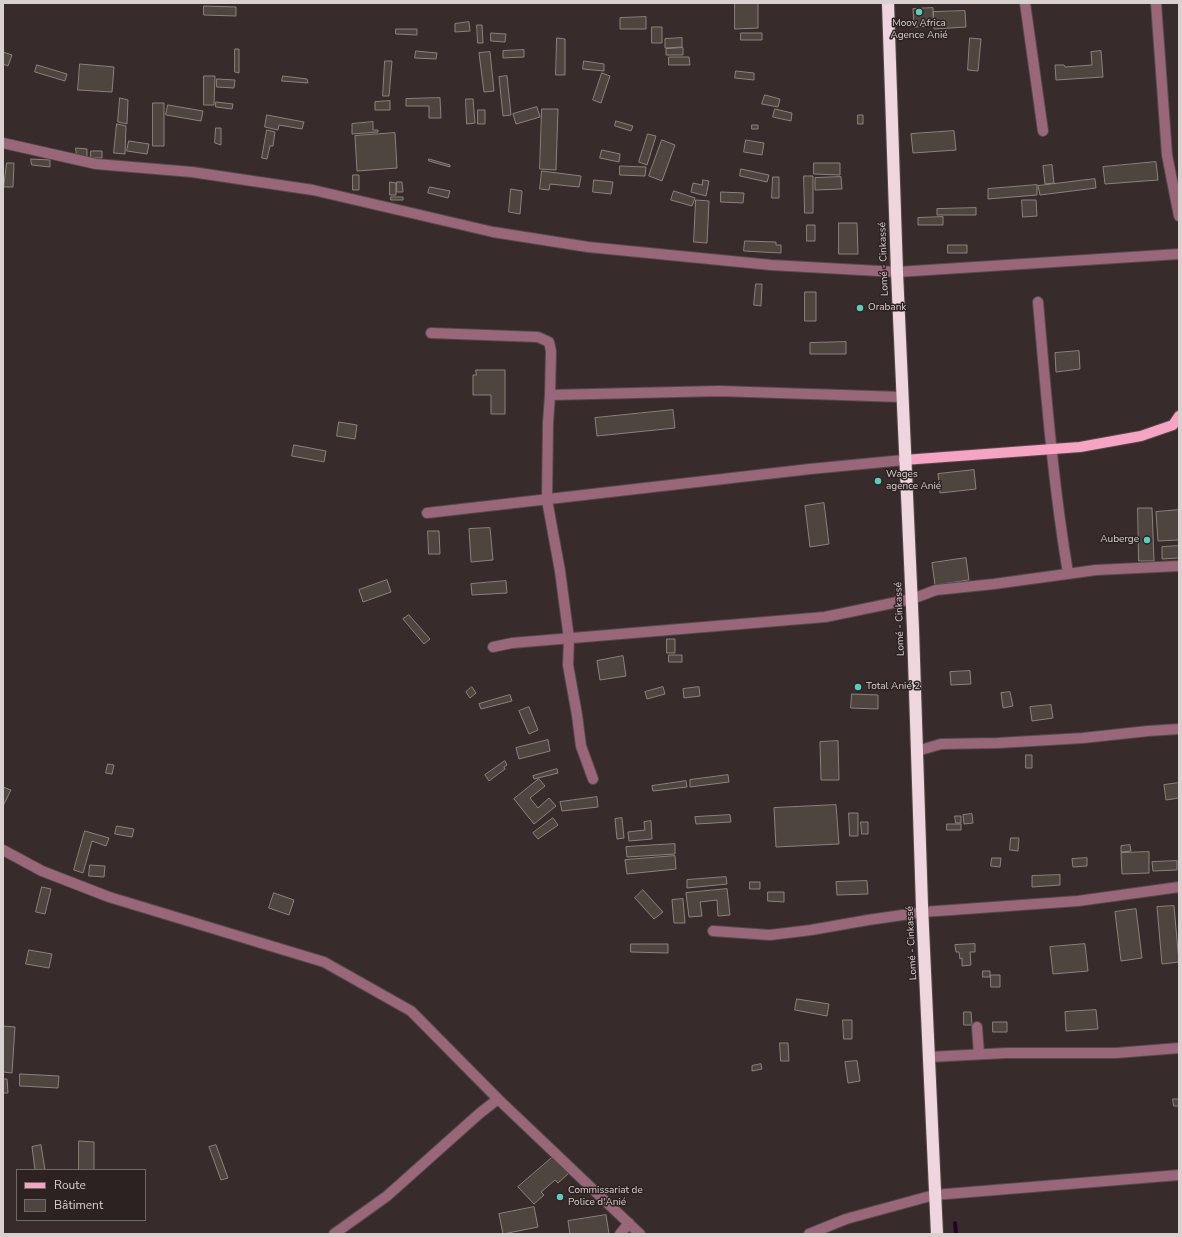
<!DOCTYPE html>
<html>
<head>
<meta charset="utf-8">
<style>
	body { margin:0 }
	#map { position:relative; width:1182px; height:1237px; overflow:hidden; background:#372c2b; font-family:"Nunito Sans",sans-serif }
	canvas { display:block }
	.frame { position:absolute; inset:0; border:4px solid #d8d1d0; pointer-events:none }
	.legend { position:absolute; left:16px; top:1169px; width:130px; height:52px; box-sizing:border-box; background:#2c2221; border:1px solid #716867; margin:0; padding:5px 7px; list-style:none; font-size:12px; color:#d8d1d0 }
	.legend li { display:flex; align-items:center; gap:8px; height:20px }
	.legend b { width:20px; border:1px solid #716867 }
</style>
</head>
<body>
<div id="map">
<canvas width="1182" height="1237"></canvas>
<div class="frame"></div>
<ul class="legend">
<li><b style="height:5px;background:#f7a3c4"></b>Route</li>
<li><b style="height:11px;background:#4e453e"></b>Bâtiment</li>
</ul>
</div>
<script>
const c = document.querySelector('canvas').getContext('2d');
c.lineJoin = 'round';
function strokePath(path, color, width, dash) { c.strokeStyle = color; c.lineWidth = width; c.lineCap = dash ? 'butt' : 'round'; c.setLineDash(dash || []); c.stroke(path); }
function fillPath(path, color) { c.fillStyle = color; c.fill(path, 'evenodd'); }
function write(font, color, halo, rows, align = 'center') {
  c.font = font + ' "Nunito Sans",sans-serif'; c.lineWidth = 3; c.setLineDash([]); c.textBaseline = 'middle'; c.strokeStyle = halo; c.fillStyle = color; for (const [text, x, y, turn = 0] of rows) {
    c.save(); c.translate(x, y); c.rotate((+turn || 0) * Math.PI / 180); c.textAlign = isNaN(turn) ? turn : align; if (halo) c.strokeText(text, 0, 0); c.fillText(text, 0, 0); c.restore();
  }
}
strokePath(new Path2D(`
	M955,1223L956,1234`), '#26002c', 4);
const building = new Path2D(`
	M735,3H758V28L735,29Z
	M204,6L236,7V16L204,15Z
	M933,8L934,26L914,27L913,9Z
	M965,11L966,27L934,29L933,12Z
	M646,17V29H620V18Z
	M469,22L470,31L455,32V24Z
	M477,25H482L483,43H478Z
	M652,27H662V43H652Z
	M396,29H417V35L396,34Z
	M491,33L506,34L505,42L491,41Z
	M741,33H762V40H741Z
	M557,38L565,39V75H556Z
	M682,38V47L665,48V39Z
	M970,38L981,39L978,71L968,70Z
	M683,48V55H666V49Z
	M235,49H239V73L235,72Z
	M524,50V57L503,58V51Z
	M416,51L437,53L436,59L415,58Z
	M1101,51L1103,77L1056,80L1055,65H1064L1065,67L1092,65L1091,52Z
	M3,52L12,55L8,66L3,64Z
	M490,52L494,91L484,92L479,53Z
	M669,57H689L690,65H669Z
	M385,61H392L389,96H383Z
	M584,61L604,64V71L583,69Z
	M80,64L114,67L112,92L78,90Z
	M37,65L67,74L65,81L35,72Z
	M736,71L754,73V80L735,78Z
	M602,73L610,76L601,103L593,100Z
	M204,76H215L214,105H204Z
	M283,76L307,79L308,83L282,81Z
	M507,76L511,115L503,116L499,77Z
	M217,79L235,80L234,88L217,87Z
	M765,95L780,99L778,107L762,104Z
	M120,98L128,100L127,124L118,122Z
	M440,98L441,118H429V106H406V99Z
	M466,99H473L475,123L467,124Z
	M390,101V110H375V102Z
	M216,102L233,104L232,109L216,107Z
	M153,103H164V146H153Z
	M168,105L203,111L201,121L166,115Z
	M537,107L540,117L516,124L513,114Z
	M542,109H558L556,170L540,169Z
	M775,109L792,113L791,121L773,117Z
	M478,110H485V124H478Z
	M267,115L304,122L302,129L279,125L278,130L265,127Z
	M858,115H863V124H858Z
	M616,121L633,126L631,131L615,126Z
	M373,122V130H378V132L352,134V124Z
	M117,124L126,126L125,154L114,153Z
	M752,125H758V129H752Z
	M216,128H221V145L215,143Z
	M267,130L275,132L273,146H270L267,159L262,158Z
	M954,131L956,150L913,153L911,134Z
	M395,133L397,168L357,171L355,136Z
	M648,134L656,136L647,165L639,162Z
	M662,140L675,145L662,181L649,176Z
	M746,140L764,143L762,155L744,152Z
	M129,141L149,144L147,154L127,151Z
	M76,148L87,149V157L77,156Z
	M602,150L620,154L619,162L600,158Z
	M91,151H102V158H91Z
	M31,159L50,160V167L32,165Z
	M429,159L450,165V167L429,161Z
	M1156,162L1158,180L1105,184L1103,167Z
	M7,163H14L13,187H4Z
	M814,163H840V175L814,174Z
	M1052,165L1054,183L1045,184L1043,166Z
	M620,166L646,167L645,176L620,175Z
	M741,169L769,175L767,182L740,176Z
	M542,171L581,176L579,187L550,184L549,190L540,189Z
	M353,175H359V190H353Z
	M804,176H813V213H805Z
	M773,177H779V198H772Z
	M841,177L842,189L815,190V178Z
	M1095,179L1096,188L1040,195L1038,186Z
	M594,180L613,182L611,194L593,192Z
	M703,180L709,181L706,196L691,192L693,183L702,185Z
	M390,182L396,183V195H390Z
	M397,182H402L403,192H397Z
	M1037,185V195L988,199V189Z
	M430,187L450,191L448,198L428,193Z
	M511,189L522,191L520,214L509,212Z
	M674,191L695,198L692,206L671,200Z
	M721,192L744,193L743,203L721,202Z
	M391,197H403V200H391Z
	M696,200L709,201L707,243L694,242Z
	M1022,200H1036L1037,216L1023,217Z
	M976,208V215H937V209Z
	M943,217V225H918V218Z
	M839,223H857L858,254H839Z
	M807,225H815V241H807Z
	M745,241L776,242V245H781V253L744,251Z
	M948,245H967V253H948Z
	M756,284H762L761,306L754,305Z
	M805,292H816V321H805Z
	M846,342V354H810V343Z
	M1079,351L1080,369L1056,372L1055,353Z
	M476,370H505V414H491V395H473V375H476Z
	M673,410L675,428L597,436L595,418Z
	M339,422L357,425L355,439L337,436Z
	M294,445L326,451L324,462L292,456Z
	M974,470L976,489L940,493L938,474Z
	M824,503L829,544L810,547L805,506Z
	M1138,508H1152L1154,561H1139Z
	M1179,510V540L1158,541L1156,512Z
	M490,528L493,560L471,562L469,529Z
	M428,531H439L440,554H429Z
	M1179,546V558L1162,559V547Z
	M966,558L969,580L935,585L932,563Z
	M387,580L391,592L363,602L359,590Z
	M506,581L507,593L472,595L471,584Z
	M409,615L430,639L424,644L403,619Z
	M667,639H675V653H667Z
	M669,655H682V662H669Z
	M623,656L626,676L600,680L597,661Z
	M970,671L971,684L951,685L950,672Z
	M472,687L476,693L470,698L466,692Z
	M663,687L665,694L647,699L645,692Z
	M699,687L700,696L684,698L683,689Z
	M1010,692L1013,706L1003,708L1001,693Z
	M852,694L878,695V709L851,708Z
	M510,695L512,701L481,709L479,704Z
	M1051,705L1053,718L1032,721L1030,707Z
	M529,707L538,730L529,734L519,711Z
	M548,740L550,751L519,759L516,748Z
	M838,741L839,780H821L820,742Z
	M1026,755H1032V768H1026Z
	M505,761L507,765L504,767L505,769L489,781L485,775Z
	M108,764L114,765L112,774L106,773Z
	M557,769L558,773L534,779L533,776Z
	M728,775L729,782L690,787V780Z
	M539,779L545,786L530,798L538,808L549,798L556,806L534,824L514,799Z
	M686,781L687,787L653,791L652,786Z
	M1179,783V798L1166,800L1164,785Z
	M3,787L11,790L3,806Z
	M597,797L598,807L562,811L560,802Z
	M836,805L839,844L776,847L774,808Z
	M849,813H858V836H850Z
	M972,814L973,823L964,824L963,815Z
	M730,815L731,822L696,824L695,817Z
	M955,816H961V823H956Z
	M553,818L558,825L538,839L533,833Z
	M622,818L624,838L617,839L615,819Z
	M651,821L652,839L629,841L628,832L645,830L644,822Z
	M861,822H868V834H862Z
	M947,824H961V830H947Z
	M117,826L134,829L132,837L115,834Z
	M85,831L109,838L106,846L92,841L83,873L74,870Z
	M1011,838H1019L1018,851L1010,850Z
	M675,844V854L627,857L626,847Z
	M1130,845L1131,851L1121,852V846Z
	M1149,852V873L1122,874L1121,853Z
	M675,856L676,869L627,874L625,860Z
	M992,858H1001L1000,867L991,866Z
	M1087,858V866L1073,867L1072,859Z
	M1177,861V870L1153,871L1152,862Z
	M90,865L105,866L104,877L89,876Z
	M1060,875V885L1032,887V876Z
	M726,877L727,884L687,888V880Z
	M867,881L868,894L837,895L836,882Z
	M750,882H760V889H750Z
	M42,887L51,889L45,914L36,912Z
	M727,889L730,915L718,916L717,900L700,902L702,916L689,917L686,893Z
	M643,890L663,912L654,919L635,898Z
	M768,892H784V902L768,901Z
	M274,893L294,900L289,915L269,908Z
	M683,899L685,923H674L672,900Z
	M1174,906L1179,962L1162,964L1157,907Z
	M1136,909L1142,958L1121,961L1115,912Z
	M631,944H668V953L631,952Z
	M975,944V952H970L971,965L962,966V958L960,959L959,952H956L955,945Z
	M1085,944L1088,971L1053,974L1050,947Z
	M29,950L52,954L49,968L26,964Z
	M983,971H990V977H983Z
	M991,975H1000V987H991Z
	M797,999L829,1004L827,1016L795,1010Z
	M1096,1010L1098,1029L1066,1031L1065,1012Z
	M964,1012H971L972,1025H964Z
	M843,1020H852V1039H844Z
	M993,1022H1007V1032H993Z
	M3,1026L15,1027L12,1073L3,1072Z
	M780,1043H788L789,1061H781Z
	M857,1061L860,1081L848,1083L845,1062Z
	M761,1064L762,1069L752,1071V1066Z
	M20,1074L59,1076L58,1088L20,1086Z
	M3,1079H7L8,1093H3Z
	M1173,1099H1179V1106H1174Z
	M79,1141L94,1142V1170H79Z
	M41,1145L45,1170H35L32,1147Z
	M216,1145L228,1178L221,1180L209,1147Z
	M554,1156L569,1173L558,1183L555,1180L541,1192L544,1195L534,1204L518,1187Z
	M534,1207L538,1227L503,1234L499,1214Z
	M606,1215L609,1234H570L568,1221Z`);
fillPath(building, '#4e453e');
strokePath(building, '#8c827b', 1);
const minor = new Path2D(`
	M1025,3L1043,131
	M1156,3L1167,155L1179,216
	M3,143L96,164L192,172L313,190L493,232L588,247L771,265L897,272L1179,254
	M1038,302C1046,393 1053,484 1068,573
	M431,333L538,337L549,342L551,351L550,395L548,423L547,500L560,571L569,639L568,665L577,715L581,746L593,779
	M550,395L719,391L902,397
	M427,513L810,469L904,460
	M493,647L512,643L825,617L912,599L936,590L994,584L1096,570L1179,566
	M917,751L941,744L998,743L1083,738L1148,731L1179,729
	M3,850L42,871L109,897L324,962L411,1011L498,1099L640,1234
	M713,931L770,935L811,930L868,920L923,912L1078,901L1179,887
	M977,1027L979,1054
	M929,1057L1006,1053H1116L1179,1048
	M334,1234L387,1196L480,1113L498,1099
	M620,1234L629,1223
	M809,1234L846,1219L934,1195L1179,1175`);
const major = new Path2D(`
	M904,460L1080,447L1141,436L1173,425L1179,416`);
const highway = new Path2D(`
	M888,3L897,272L913,629L922,906L937,1234`);
strokePath(minor, '#544a49', 12);
strokePath(major, '#544a49', 12);
strokePath(highway, '#544a49', 14);
strokePath(minor, '#99667a', 10);
strokePath(major, '#f7a3c4', 10);
strokePath(highway, '#efd5de', 12);
for (const [x, y, r, color] of [
	[919,12,4,"#58cebf"],
	[860,308,4,"#58cebf"],
	[878,481,4,"#58cebf"],
	[1147,540,4,"#58cebf"],
	[858,687,4,"#58cebf"],
	[560,1197,4,"#58cebf"]
]) { const dot = new Path2D(); dot.arc(x, y, r, 0, 2 * Math.PI); c.fillStyle = color; c.fill(dot); strokePath(dot, '#2c2221', 1.5); }
write('10px', '#d8d1d0', '#2c2221', [
	["Moov Africa",919,24,"center"],
	["Agence Anié",919,36,"center"],
	["Orabank",868,308],
	["Wages",886,475],
	["agence Anié",886,487],
	["Auberge",1139,540,"right"],
	["Total Anié 2",866,687],
	["Commissariat de",568,1191],
	["Police d'Anié",568,1203]
], 'left');
write('10px', '#d8d1d0', '#2c2221', [
	["Lomé - Cinkassé",884,259,-92],
	["Lomé - Cinkassé",900,619,-92],
	["Lomé - Cinkassé",912,943,-93]
]);
</script>
</body>
</html>
